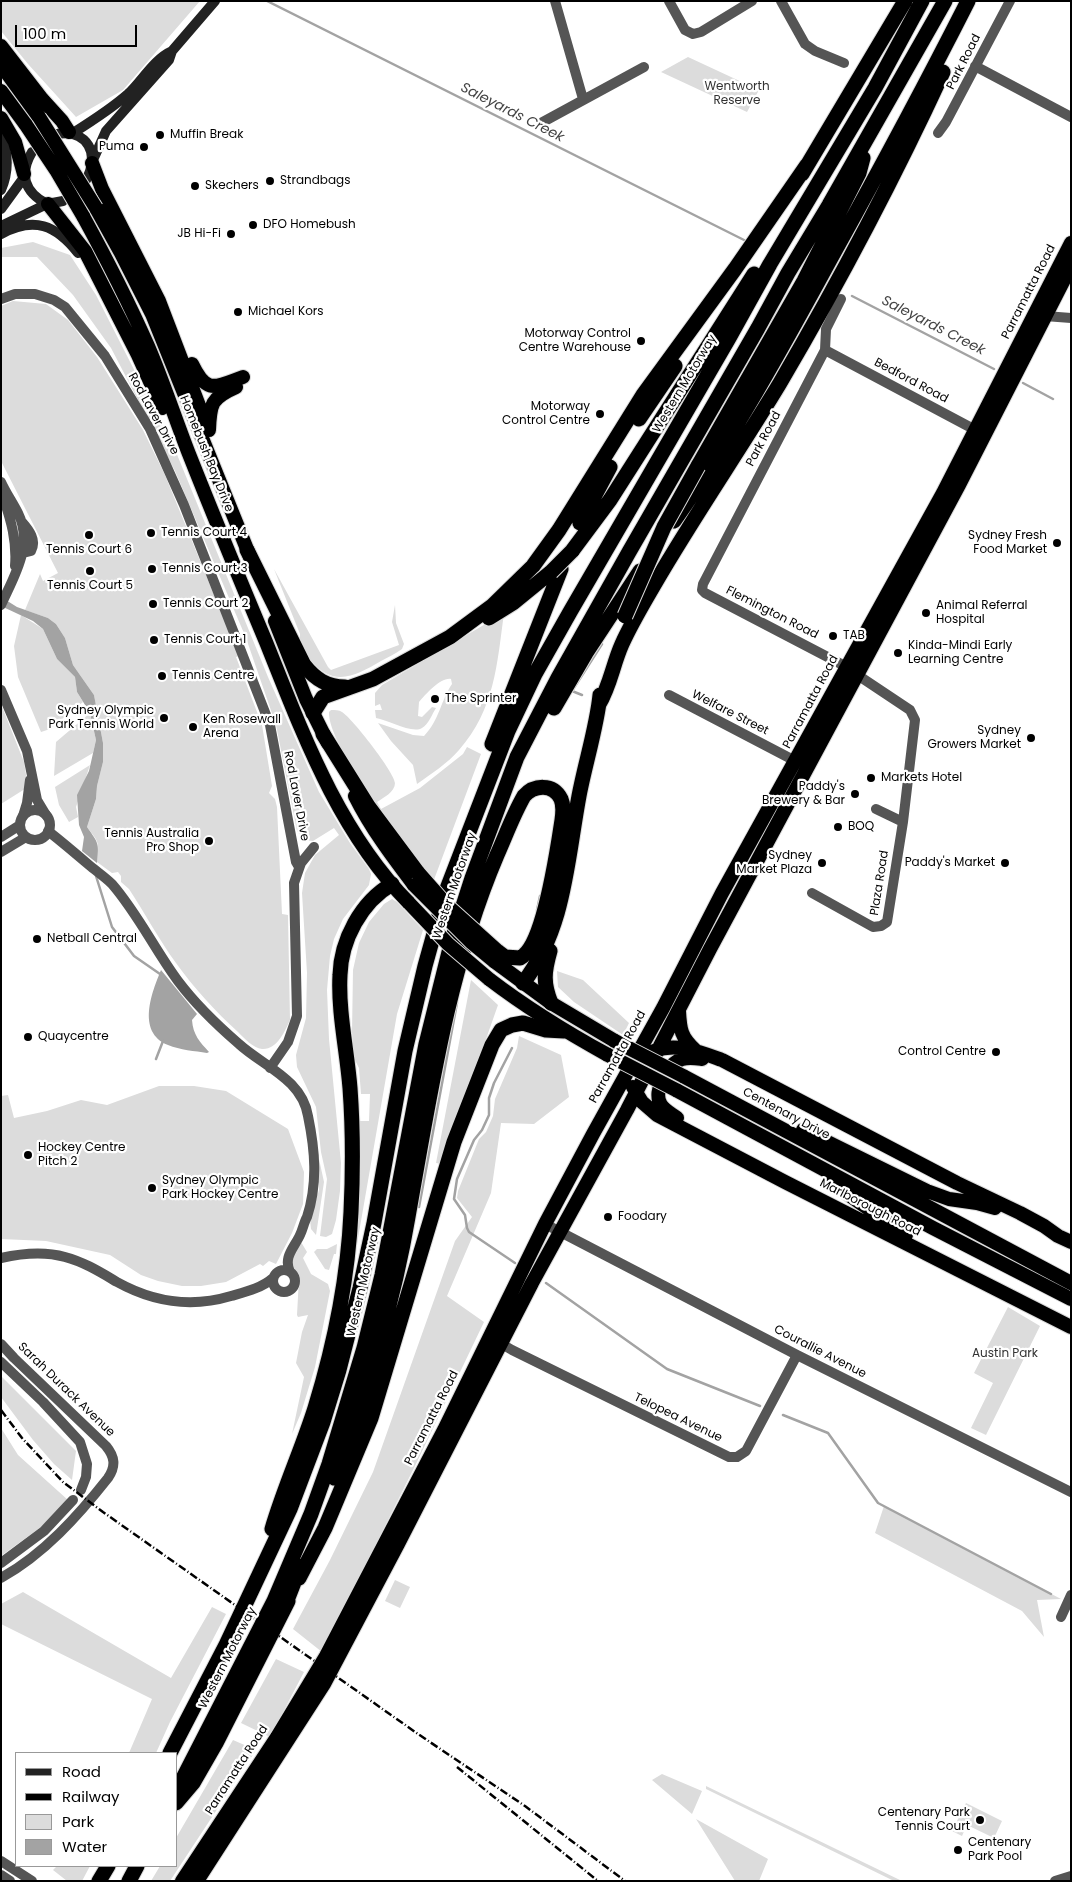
<!DOCTYPE html>
<html>
<head>
<meta charset="utf-8">
<style>
	body { margin:0 }
	#map { position:relative; width:1072px; height:1882px; overflow:hidden; background:#fff; font-family:Poppins,sans-serif }
	canvas { display:block }
	.frame { position:absolute; inset:0; border:2px solid #000; pointer-events:none }
	.legend { position:absolute; left:15px; top:1752px; width:162px; height:115px; box-sizing:border-box; background:#fff; border:1px solid #999; margin:0; padding:6px 9px; list-style:none; font-size:15px; color:#000 }
	.legend li { display:flex; align-items:center; gap:10px; height:25px }
	.legend b { width:25px; border:1px solid #999 }
	.scale { position:absolute; left:15px; top:25px; width:122px; height:22px; box-sizing:border-box; border:2px solid #000; border-top:0; padding-left:6px; font-size:15px; line-height:18px; white-space:nowrap; color:#000; -webkit-text-stroke:4px #fff; paint-order:stroke }
</style>
</head>
<body>
<div id="map">
<canvas width="1072" height="1882"></canvas>
<div class="frame"></div>
<ul class="legend">
<li><b style="height:6px;background:#222"></b>Road</li>
<li><b style="height:6px;background:#000"></b>Railway</li>
<li><b style="height:14px;background:#dcdcdc"></b>Park</li>
<li><b style="height:14px;background:#a3a3a3"></b>Water</li>
</ul>
<div class="scale">100 m</div>
</div>
<script>
const c = document.querySelector('canvas').getContext('2d');
c.lineJoin = 'round';
function fillPath(path, color) { c.fillStyle = color; c.fill(path, 'evenodd'); }
function strokePath(path, color, width, dash) { c.strokeStyle = color; c.lineWidth = width; c.lineCap = dash ? 'butt' : 'round'; c.setLineDash(dash || []); c.stroke(path); }
function write(font, color, halo, rows, align = 'center') {
  c.font = font + ' Poppins,sans-serif'; c.lineWidth = 4.5; c.setLineDash([]); c.textBaseline = 'middle'; c.strokeStyle = halo; c.fillStyle = color; for (const [text, x, y, turn = 0] of rows) {
    c.save(); c.translate(x, y); c.rotate((+turn || 0) * Math.PI / 180); c.textAlign = isNaN(turn) ? turn : align; if (halo) c.strokeText(text, 0, 0); c.fillText(text, 0, 0); c.restore();
  }
}
fillPath(new Path2D(`
	M1,1H200L123,90L76,117L28,64L1,31Z
	M688,57L759,90L747,112L661,72Z
	M33,242L70,255L96,295L176,452L268,677L319,792L350,843L369,869L371,874L369,885L343,919L334,939L330,956L327,990L329,1039L341,1163L340,1191L336,1220L332,1234L326,1237L320,1236L327,1179L321,1152L316,1107L297,1067L296,1055L306,1018L307,973L302,893L305,873L315,855L339,835L334,828L313,841L304,840L297,831L276,725L246,638L175,471L111,348L73,295L37,257H1V248Z
	M13,301L46,304L68,320L97,357L143,430L165,475L239,656L236,657L262,725L272,786L269,793L275,799L277,807L282,914L288,915L290,1020C285,1031 277,1050 262,1049C253,1048 244,1038 238,1032C215,1011 194,988 176,963C159,940 145,913 129,889L121,882V876L118,872L112,873L97,862C99,842 100,844 87,827L96,799L97,786L103,762V743L94,695L73,665L65,638L56,624L48,618L25,610L40,574L43,581L58,573L1,461V306Z
	M274,569L328,667L331,670L399,645L392,622L395,605L396,623L404,644L402,649C395,654 388,657 381,661C357,675 335,688 312,662C306,654 299,645 300,634Z
	M504,613C497,664 495,709 459,750C448,763 431,774 417,784L413,765L391,741L378,723L413,735L424,736C439,721 441,700 452,684L451,679C441,677 426,694 419,702L418,716L422,717L432,707L436,708C432,714 429,724 422,728C412,734 388,720 376,718L375,710H382L380,704L375,706V693L382,685Z
	M21,615L43,629L57,659L75,677L77,692L83,702L50,729L41,732L18,677L14,646Z
	M1,704L24,762L28,787L1,804Z
	M331,710C335,710 339,710 342,712C352,718 395,773 395,783C395,792 383,798 377,802L381,809L420,788L463,754L467,747L481,754L432,885C410,855 327,745 329,712Z
	M90,713L96,740L93,753L54,776L56,742Z
	M90,765L76,807L78,817L69,822L59,805L55,787Z
	M392,899L397,902L423,930L397,1014L357,1244L359,1121H369L370,1094H361L359,1068L354,1058L352,1032L353,970L359,943L369,922L384,904Z
	M557,971L583,980L629,1023L623,1035L574,1002L558,987Z
	M471,980L498,1005L442,1164L436,1163Z
	M519,1036L561,1055L569,1097L534,1124L501,1123L491,1193L447,1296L484,1322L416,1464L322,1652L293,1629L330,1560L373,1472L455,1241L472,1217L457,1198L458,1191L479,1139L486,1132L493,1116L495,1099L517,1048Z
	M159,1086H194L226,1091L288,1129L304,1172L303,1204L292,1233L276,1264L269,1261L263,1266L260,1264L226,1282L201,1286H182L158,1281L141,1275L110,1255L46,1241L1,1239V1096L8,1095L14,1118L47,1111L81,1100L107,1105Z
	M319,1159L324,1182L316,1235L311,1229L310,1220L319,1190Z
	M301,1242L307,1252L303,1258L311,1274L328,1284L330,1291L315,1367L301,1413L292,1434L304,1377L296,1363L302,1332L308,1315L298,1317L297,1315L299,1278C298,1273 296,1273 293,1268C287,1260 297,1249 301,1242Z
	M337,1244L336,1254H334L329,1270L325,1269L314,1252L317,1249H327Z
	M1008,1307L1040,1326L986,1435L971,1428L993,1383L974,1373Z
	M1,1376L76,1451L72,1480L54,1464L33,1440L1,1397Z
	M1,1428L18,1455L68,1500L41,1527L1,1556Z
	M884,1506L1061,1599L1037,1600L1044,1637L1022,1611L875,1533Z
	M395,1580L410,1587L400,1608L385,1601Z
	M23,1592L171,1678L212,1607L226,1614L170,1722L156,1753H129L152,1699L1,1624V1604Z
	M276,1659L304,1672L270,1737L241,1723Z
	M233,1740L256,1750L170,1881H151L160,1866H176V1838Z
	M662,1774L702,1791L692,1814L652,1780Z
	M706,1786L902,1881H894L706,1789Z
	M966,1803L1002,1821L994,1838L967,1825L962,1836L952,1831Z
	M696,1819L768,1859L759,1881H735Z
	M57,1866H90L82,1881H67L53,1870Z`), '#dcdcdc');
fillPath(new Path2D(`
	M1,597L17,607L48,618L56,624L65,638L73,665L94,695L103,743V762L97,786L96,799L87,827C99,844 99,843 97,863L82,851L84,837L79,825L77,795L89,771L96,740L90,713L77,692L75,677L57,659L43,629L33,621L1,606Z
	M161,970L197,1014L192,1020C193,1035 200,1042 209,1052L207,1053C195,1051 180,1050 168,1045C136,1032 152,992 161,970Z`), '#a3a3a3');
strokePath(new Path2D(`
	M267,1L748,242
	M852,296L994,369
	M1023,383L1053,399
	M582,695L572,691L602,644
	M96,876L112,927L134,956L160,974
	M537,910L540,896
	M512,1048L494,1083L489,1098V1115L482,1130L474,1140L457,1179L454,1199L465,1215L467,1228L469,1232L515,1263
	M156,1059L163,1041
	M419,1207L457,1003
	M546,1283L667,1369L760,1406
	M783,1415L828,1433L878,1503L1051,1594`), '#a3a3a3', 2.5);
const trunk = new Path2D(`
	M1,46L42,99L62,121L69,132
	M1,65L39,117
	M1,91L26,125
	M1,118L15,142L24,174
	M92,163L102,189L159,301L203,416
	M48,204L85,251L138,355L162,408
	M96,208L121,253L152,314L251,559
	M83,216C106,258 128,301 148,346C163,381 175,418 189,454C214,517 240,580 266,642C303,734 338,831 409,903
	M192,364C207,395 215,387 243,377
	M209,430C210,404 211,398 236,387
	M275,621L306,699L328,743
	M355,796C371,828 392,856 414,885
	M494,961L551,1003L615,1041
	M489,979C527,1008 566,1032 608,1055
	M679,1011C680,1030 681,1037 695,1050
	M654,1051C677,1042 700,1052 722,1060L957,1183L1020,1213L1044,1226L1058,1236L1071,1242
	M683,1076L1071,1283
	M633,1087L642,1102L657,1115L785,1182L1071,1327
	M676,1090L933,1228L1071,1299
	M677,1118C672,1114 665,1111 661,1105C652,1091 668,1063 682,1059C689,1057 695,1058 702,1059
	M803,1130L927,1191L949,1199L977,1203L995,1208
	M828,1182L839,1188L906,1235
	M182,1881L277,1737L326,1656L444,1430L545,1224L593,1134L663,1008L722,893L943,493L1071,243
	M197,1881L324,1684L398,1544L532,1283L627,1110L710,949L959,485L1071,266`);
const motorway = new Path2D(`
	M802,174L905,1
	M639,419L675,366
	M698,466L804,281L859,173L863,158
	M674,521C733,437 782,348 831,258C878,173 924,88 968,1
	M580,523L610,467
	M247,550L304,665C315,679 327,687 345,687
	M572,551L610,500L754,274
	M489,618L513,603L551,572
	M599,704C610,686 613,664 622,644C631,624 643,604 654,585C694,516 739,451 780,383C839,282 894,178 943,72
	M554,708L586,653L640,571
	M313,713L323,697L373,679L450,637L492,606L533,566L559,530L643,395L735,269L807,165
	M323,734L368,806L418,873
	M492,744L561,569
	M550,951C544,972 543,983 551,1003
	M523,983C565,929 567,860 579,796C585,764 597,726 600,695
	M334,1478C366,1393 393,1306 408,1217C430,1094 448,970 497,855C506,835 513,815 524,796C534,785 553,783 561,799C564,806 563,813 562,820C558,846 544,946 520,958L505,957L497,951
	M272,1529C284,1488 302,1449 315,1408C334,1346 348,1278 351,1212C353,1171 353,1129 350,1088C347,1050 338,1012 340,975C341,940 361,902 392,884
	M299,1578L325,1528L371,1418L454,1142L492,1045L501,1030L512,1025L523,1023L546,1030L564,1031
	M284,1608L300,1567
	M170,1753L226,1645L290,1509L323,1422L339,1370L360,1288L374,1223L405,1051L425,966L445,894L508,731L535,674L570,612L729,338L770,264L875,88L922,1
	M176,1792L274,1601L311,1514L329,1464L364,1348L382,1275L426,1044L452,940L472,878L517,757L558,678L629,552L758,328L788,273L829,205L945,1
	M176,1803L193,1783L216,1743L288,1601
	M99,1881L108,1866
	M129,1881L137,1866`);
strokePath(trunk, '#dbdbdb', 16);
strokePath(motorway, '#dbdbdb', 17);
strokePath(new Path2D(`
	M555,1L583,99
	M669,1L685,30L693,34L701,32L752,1
	M781,1L805,44L815,51L844,63
	M975,66L1071,117
	M541,123L644,67
	M938,133L946,122L1010,1
	M1,299L15,294H35L54,300L65,307L105,356L150,429L184,505L270,725L296,862L299,867
	M841,299L826,329L825,350L703,584L702,590L705,593L841,664L910,710L915,720L903,822
	M1040,314L1045,316L1071,318
	M825,350L981,433
	M1,482C6,493 13,503 18,513C34,545 14,576 1,605
	M3,497C11,520 17,541 15,566
	M18,552L23,553L31,551C37,540 29,530 22,522
	M1,690L27,751L37,800L46,815
	M669,695L801,764
	M23,816L27,803L30,780
	M48,831C62,842 75,853 89,865C96,871 105,877 112,884C138,914 155,950 178,981C196,1005 217,1025 239,1044C263,1066 302,1079 308,1116C315,1150 318,1183 307,1217C304,1222 303,1229 300,1235C294,1248 283,1257 290,1272
	M812,893L873,927L881,926L887,922L903,822L876,809
	M270,1068L288,1042L297,1016L294,883L301,863L314,847
	M545,1224L797,1355L1071,1492
	M1,1258C23,1253 44,1251 65,1257C84,1262 100,1272 117,1282C153,1302 191,1308 231,1296C245,1292 262,1288 273,1278
	M273 1281a11 11 0 1 1 22 0a11 11 0 1 1-22 0Z
	M495,1340L512,1350L729,1457H737L746,1451L797,1355
	M1061,1617L1071,1595
	M1055,1881L1071,1876`), '#555', 10);
strokePath(new Path2D(`
	M20 825a15 15 0 1 1 30 0a15 15 0 1 1-30 0Z
	M1,837L20,825
	M1,852L26,837
	M1,1344L14,1358L106,1446C115,1457 116,1466 108,1478C78,1516 44,1554 1,1578
	M1,1362L43,1402L80,1442L87,1464L86,1477L81,1490
	M1,1563L44,1531L73,1500
	M1,1861L32,1881
	M1,1875L10,1881`), '#555', 10);
strokePath(new Path2D(`
	M1,133C8,152 9,172 1,190
	M73,133C92,121 111,109 128,94C142,81 154,59 172,51
	M57,134C87,129 101,154 86,180
	M32,152C19,174 24,192 47,204L63,201
	M93,160L106,131L169,60L172,51L215,1
	M1,209L25,176
	M1,226L47,204
	M1,234C34,216 56,225 78,253`), '#222', 10);
strokePath(trunk, '#000', 14);
strokePath(motorway, '#000', 15);
strokePath(new Path2D(`
	M1,1410L22,1438L63,1482L103,1512L418,1734L525,1806L625,1881
	M457,1767L598,1881`), '#000', 2.5, [8, 2.5, 1, 2.5]);
const trunkBridge = new Path2D(`
	M39,117L96,208
	M26,125L56,170L83,216
	M414,885L471,942L494,961
	M409,903L448,944L489,979
	M615,1041L683,1076
	M608,1055L676,1090`);
const motorwayBridge = new Path2D(`
	M551,572L572,551
	M625,616L664,527L698,466
	M418,873L447,906L497,951`);
strokePath(trunkBridge, '#dbdbdb', 16, []);
strokePath(motorwayBridge, '#dbdbdb', 17, []);
strokePath(trunkBridge, '#000', 14);
strokePath(motorwayBridge, '#000', 15);
for (const [x, y, r, color] of [
	[160,135,5,"#000"],
	[144,147,5,"#000"],
	[270,181,5,"#000"],
	[195,186,5,"#000"],
	[253,225,5,"#000"],
	[231,234,5,"#000"],
	[238,312,5,"#000"],
	[641,341,5,"#000"],
	[600,414,5,"#000"],
	[151,533,5,"#000"],
	[89,535,5,"#000"],
	[1057,543,5,"#000"],
	[152,569,5,"#000"],
	[90,571,5,"#000"],
	[153,604,5,"#000"],
	[926,613,5,"#000"],
	[833,636,5,"#000"],
	[154,640,5,"#000"],
	[898,653,5,"#000"],
	[162,676,5,"#000"],
	[435,699,5,"#000"],
	[164,718,5,"#000"],
	[193,727,5,"#000"],
	[1031,738,5,"#000"],
	[871,778,5,"#000"],
	[855,794,5,"#000"],
	[838,827,5,"#000"],
	[209,841,5,"#000"],
	[822,863,5,"#000"],
	[1005,863,5,"#000"],
	[37,939,5,"#000"],
	[28,1037,5,"#000"],
	[996,1052,5,"#000"],
	[28,1155,5,"#000"],
	[152,1188,5,"#000"],
	[608,1217,5,"#000"],
	[980,1820,5,"#000"],
	[958,1850,5,"#000"]
]) { const dot = new Path2D(); dot.arc(x, y, r, 0, 2 * Math.PI); c.fillStyle = color; c.fill(dot); strokePath(dot, '#fff', 2); }
write('12px', '#000', '#fff', [
	["Park Road",964,62,-63],
	["Parramatta Road",1029,292,-63],
	["Bedford Road",911,381,28],
	["Western Motorway",685,384,-59],
	["Rod Laver Drive",153,414,61],
	["Park Road",764,439,-62],
	["Homebush Bay Drive",206,454,68],
	["Flemington Road",772,613,27],
	["Parramatta Road",811,702,-62],
	["Welfare Street",730,713,27],
	["Rod Laver Drive",296,796,79],
	["Plaza Road",880,883,-81],
	["Western Motorway",455,886,-71],
	["Parramatta Road",618,1057,-61],
	["Centenary Drive",786,1114,28],
	["Marlborough Road",870,1208,27],
	["Western Motorway",364,1282,-77],
	["Courallie Avenue",820,1352,27],
	["Sarah Durack Avenue",66,1390,44],
	["Parramatta Road",432,1418,-63],
	["Telopea Avenue",678,1418,26],
	["Western Motorway",228,1658,-63],
	["Parramatta Road",237,1770,-57]
]);
write('12px', '#333', '#fff', [
	["Wentworth",737,87],
	["Reserve",737,101],
	["Austin Park",1005,1354]
]);
write('12px', '#000', '#fff', [
	["Muffin Break",170,135],
	["Puma",134,147,"right"],
	["Strandbags",280,181],
	["Skechers",205,186],
	["DFO Homebush",263,225],
	["JB Hi-Fi",221,234,"right"],
	["Michael Kors",248,312],
	["Motorway Control",631,334,"right"],
	["Centre Warehouse",631,348,"right"],
	["Motorway",590,407,"right"],
	["Control Centre",590,421,"right"],
	["Tennis Court 4",161,533],
	["Sydney Fresh",1047,536,"right"],
	["Food Market",1047,550,"right"],
	["Tennis Court 6",89,550,"center"],
	["Tennis Court 3",162,569],
	["Tennis Court 5",90,586,"center"],
	["Tennis Court 2",163,604],
	["Animal Referral",936,606],
	["Hospital",936,620],
	["TAB",843,636],
	["Tennis Court 1",164,640],
	["Kinda-Mindi Early",908,646],
	["Learning Centre",908,660],
	["Tennis Centre",172,676],
	["The Sprinter",445,699],
	["Sydney Olympic",154,711,"right"],
	["Park Tennis World",154,725,"right"],
	["Ken Rosewall",203,720],
	["Arena",203,734],
	["Sydney",1021,731,"right"],
	["Growers Market",1021,745,"right"],
	["Markets Hotel",881,778],
	["Paddy's",845,787,"right"],
	["Brewery & Bar",845,801,"right"],
	["BOQ",848,827],
	["Tennis Australia",199,834,"right"],
	["Pro Shop",199,848,"right"],
	["Sydney",812,856,"right"],
	["Market Plaza",812,870,"right"],
	["Paddy's Market",995,863,"right"],
	["Netball Central",47,939],
	["Quaycentre",38,1037],
	["Control Centre",986,1052,"right"],
	["Hockey Centre",38,1148],
	["Pitch 2",38,1162],
	["Sydney Olympic",162,1181],
	["Park Hockey Centre",162,1195],
	["Foodary",618,1217],
	["Centenary Park",970,1813,"right"],
	["Tennis Court",970,1827,"right"],
	["Centenary",968,1843],
	["Park Pool",968,1857]
], 'left');
write('italic 14px', '#444', '#fff', [
	["Saleyards Creek",512,113,27],
	["Saleyards Creek",933,326,27]
]);
</script>
</body>
</html>
